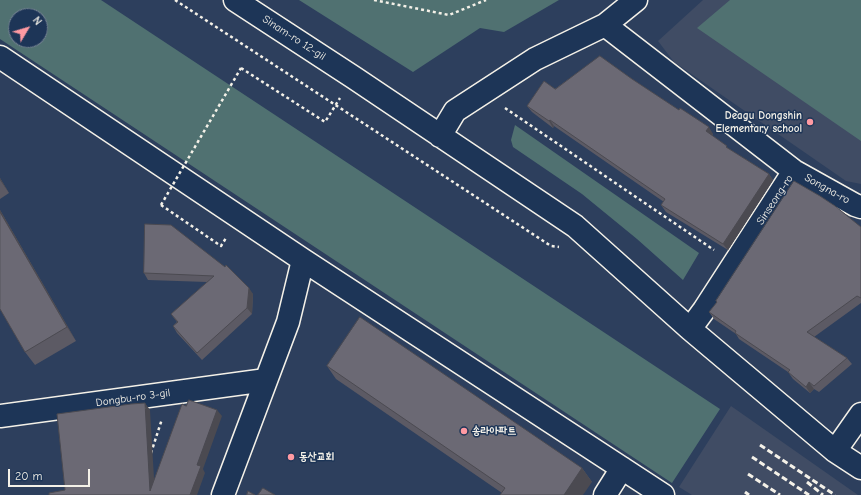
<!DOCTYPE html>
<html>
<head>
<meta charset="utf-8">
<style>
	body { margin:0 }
	#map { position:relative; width:861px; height:495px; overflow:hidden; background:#2d3f5d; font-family:"Comic Neue",sans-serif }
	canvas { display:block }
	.north { position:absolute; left:8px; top:8px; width:40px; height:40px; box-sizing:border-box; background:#1d3557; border:1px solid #738091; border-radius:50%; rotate:52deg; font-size:11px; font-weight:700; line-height:16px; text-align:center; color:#f4f1e8 }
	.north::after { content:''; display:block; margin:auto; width:14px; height:18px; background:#ff9aa2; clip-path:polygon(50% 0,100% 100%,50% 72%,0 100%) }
	.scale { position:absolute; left:8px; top:469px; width:82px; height:18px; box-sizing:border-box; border:2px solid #f4f1e8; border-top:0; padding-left:5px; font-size:12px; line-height:14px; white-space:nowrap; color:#f4f1e8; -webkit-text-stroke:3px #1d3557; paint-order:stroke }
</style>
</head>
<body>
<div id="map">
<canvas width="861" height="495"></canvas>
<div class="north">N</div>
<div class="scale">20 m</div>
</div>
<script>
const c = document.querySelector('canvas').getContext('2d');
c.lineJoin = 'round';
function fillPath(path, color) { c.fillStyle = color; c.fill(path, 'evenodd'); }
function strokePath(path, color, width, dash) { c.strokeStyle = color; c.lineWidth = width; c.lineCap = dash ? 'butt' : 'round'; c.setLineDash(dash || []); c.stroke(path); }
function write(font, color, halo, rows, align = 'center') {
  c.font = font + ' "Comic Neue","Poor Story",sans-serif'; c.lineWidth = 3; c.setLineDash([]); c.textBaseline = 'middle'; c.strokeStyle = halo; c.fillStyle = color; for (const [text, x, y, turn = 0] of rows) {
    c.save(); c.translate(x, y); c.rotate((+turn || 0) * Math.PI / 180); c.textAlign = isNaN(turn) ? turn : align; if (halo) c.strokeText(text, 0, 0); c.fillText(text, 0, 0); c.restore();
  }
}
fillPath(new Path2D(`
	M703,0H861V184L846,181L674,62L658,41Z
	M731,406L858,495H692L679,487Z`), '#404c64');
fillPath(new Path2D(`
	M0,0H101L720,409L672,483L0,39ZM16,16H40V40H16Z
	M299,0H559L504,32L480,28L413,72Z
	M730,0H861V141L697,28Z
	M515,125L699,253L683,280L637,239L582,194L513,147L511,140Z`), '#507171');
const minor = new Path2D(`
	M235,0L353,77L575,226L690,329L835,451L861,468
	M605,25L794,171L855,205L861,207
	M0,57L303,260L663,495
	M440,136L455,111L535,59L605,25L636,0
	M690,329L704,310L794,171
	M0,416L266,380
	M835,451L861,414
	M223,495L288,322L303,260
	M605,495L622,468`);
strokePath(minor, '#f4f1e8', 25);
strokePath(new Path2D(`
	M175,0L551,246L559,247
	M374,0L449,15L486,0
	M241,68L325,122L340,98
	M505,108L714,250
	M161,205L221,246L226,238
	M151,453L162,419`), '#f4f1e8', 2.5, [3, 3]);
strokePath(minor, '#1d3557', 22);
strokePath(new Path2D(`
	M760,445L835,495
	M752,457L809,495
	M748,474L780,495
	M807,482L823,495
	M745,492L749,495`), '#f4f1e8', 3, [6, 3]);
strokePath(new Path2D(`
	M161,205L241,68`), '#f4f1e8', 2.5, [3, 3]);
fillPath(new Path2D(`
	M632,79L713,134L712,136L729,149L769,174L773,180L728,250L666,212L661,205L664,202L554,126L553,128L532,112L527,106L555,89Z
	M0,178L9,193L0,199Z
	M0,210L76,341L35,365L25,352L0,309Z
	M145,224L253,294L252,314L202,360L177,333L173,326L177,322L171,314L207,282L148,280L144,273Z
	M861,227V303L814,337L847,358L852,364L819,392L814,389L810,393L793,379L788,372L739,339L736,334L714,319L709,312Z
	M327,366L582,468L592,482L502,493L336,379Z`), '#5c5a64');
fillPath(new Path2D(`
	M550,120L554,126L553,128L549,121Z
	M709,127L713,134L710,138L706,131Z
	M769,174L773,180L728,250L723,244Z
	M0,178L9,193L0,180Z
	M0,210L76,341L67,327L0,212Z
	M249,288L253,294L252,314L247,308Z
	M809,382L814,389L810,393L806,387Z
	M145,403L150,410L155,495L150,491Z
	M217,410L222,416L203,469L205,473L197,495H190L197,465Z
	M582,468L592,482L583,495H564Z`), '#4b4a51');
const building = new Path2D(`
	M600,56L632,79L679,110L680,108L709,127L706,131L727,146L726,147L769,174L723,244L661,205L665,199L550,120L549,121L527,106L544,81L555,89Z
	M794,181L820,196L835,206L861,227V298L857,296L807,332L847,358L814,386L809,382L806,387L788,372L790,370L735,333L736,331L709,312L717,302L716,301Z
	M0,212L67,327L25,352L0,309Z
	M145,224L171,225L225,267L226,265L249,288L247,308L197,353L173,326L178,322L171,314L214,276L144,273Z
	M360,317L582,468L564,495H500L505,488L327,366Z
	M189,400L217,410L197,465L201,466L190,495H49V493L65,490L57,414L131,404L145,403L150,491L182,404L186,406Z
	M263,488L275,495H258Z
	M248,491L255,495H247Z`);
fillPath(building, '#6b6974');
strokePath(building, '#4b4a51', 1);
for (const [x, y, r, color] of [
	[810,122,4,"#ff9aa2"],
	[464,431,4,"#ff9aa2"],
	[291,457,4,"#ff9aa2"]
]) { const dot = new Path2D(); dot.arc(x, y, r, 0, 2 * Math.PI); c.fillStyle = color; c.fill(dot); strokePath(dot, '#1d3557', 1.5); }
write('11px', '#f4f1e8', '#1d3557', [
	["Sinam-ro 12-gil",294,38,33],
	["Songna-ro",827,189,29],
	["Sinseong-ro",775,200,-57],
	["Dongbu-ro 3-gil",133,398,-8]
]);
write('bold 11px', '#f4f1e8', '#1d3557', [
	["Deagu Dongshin",802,116,"right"],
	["Elementary school",802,129,"right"],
	["송라아파트",472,431],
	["동산교회",299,457]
], 'left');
</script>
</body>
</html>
